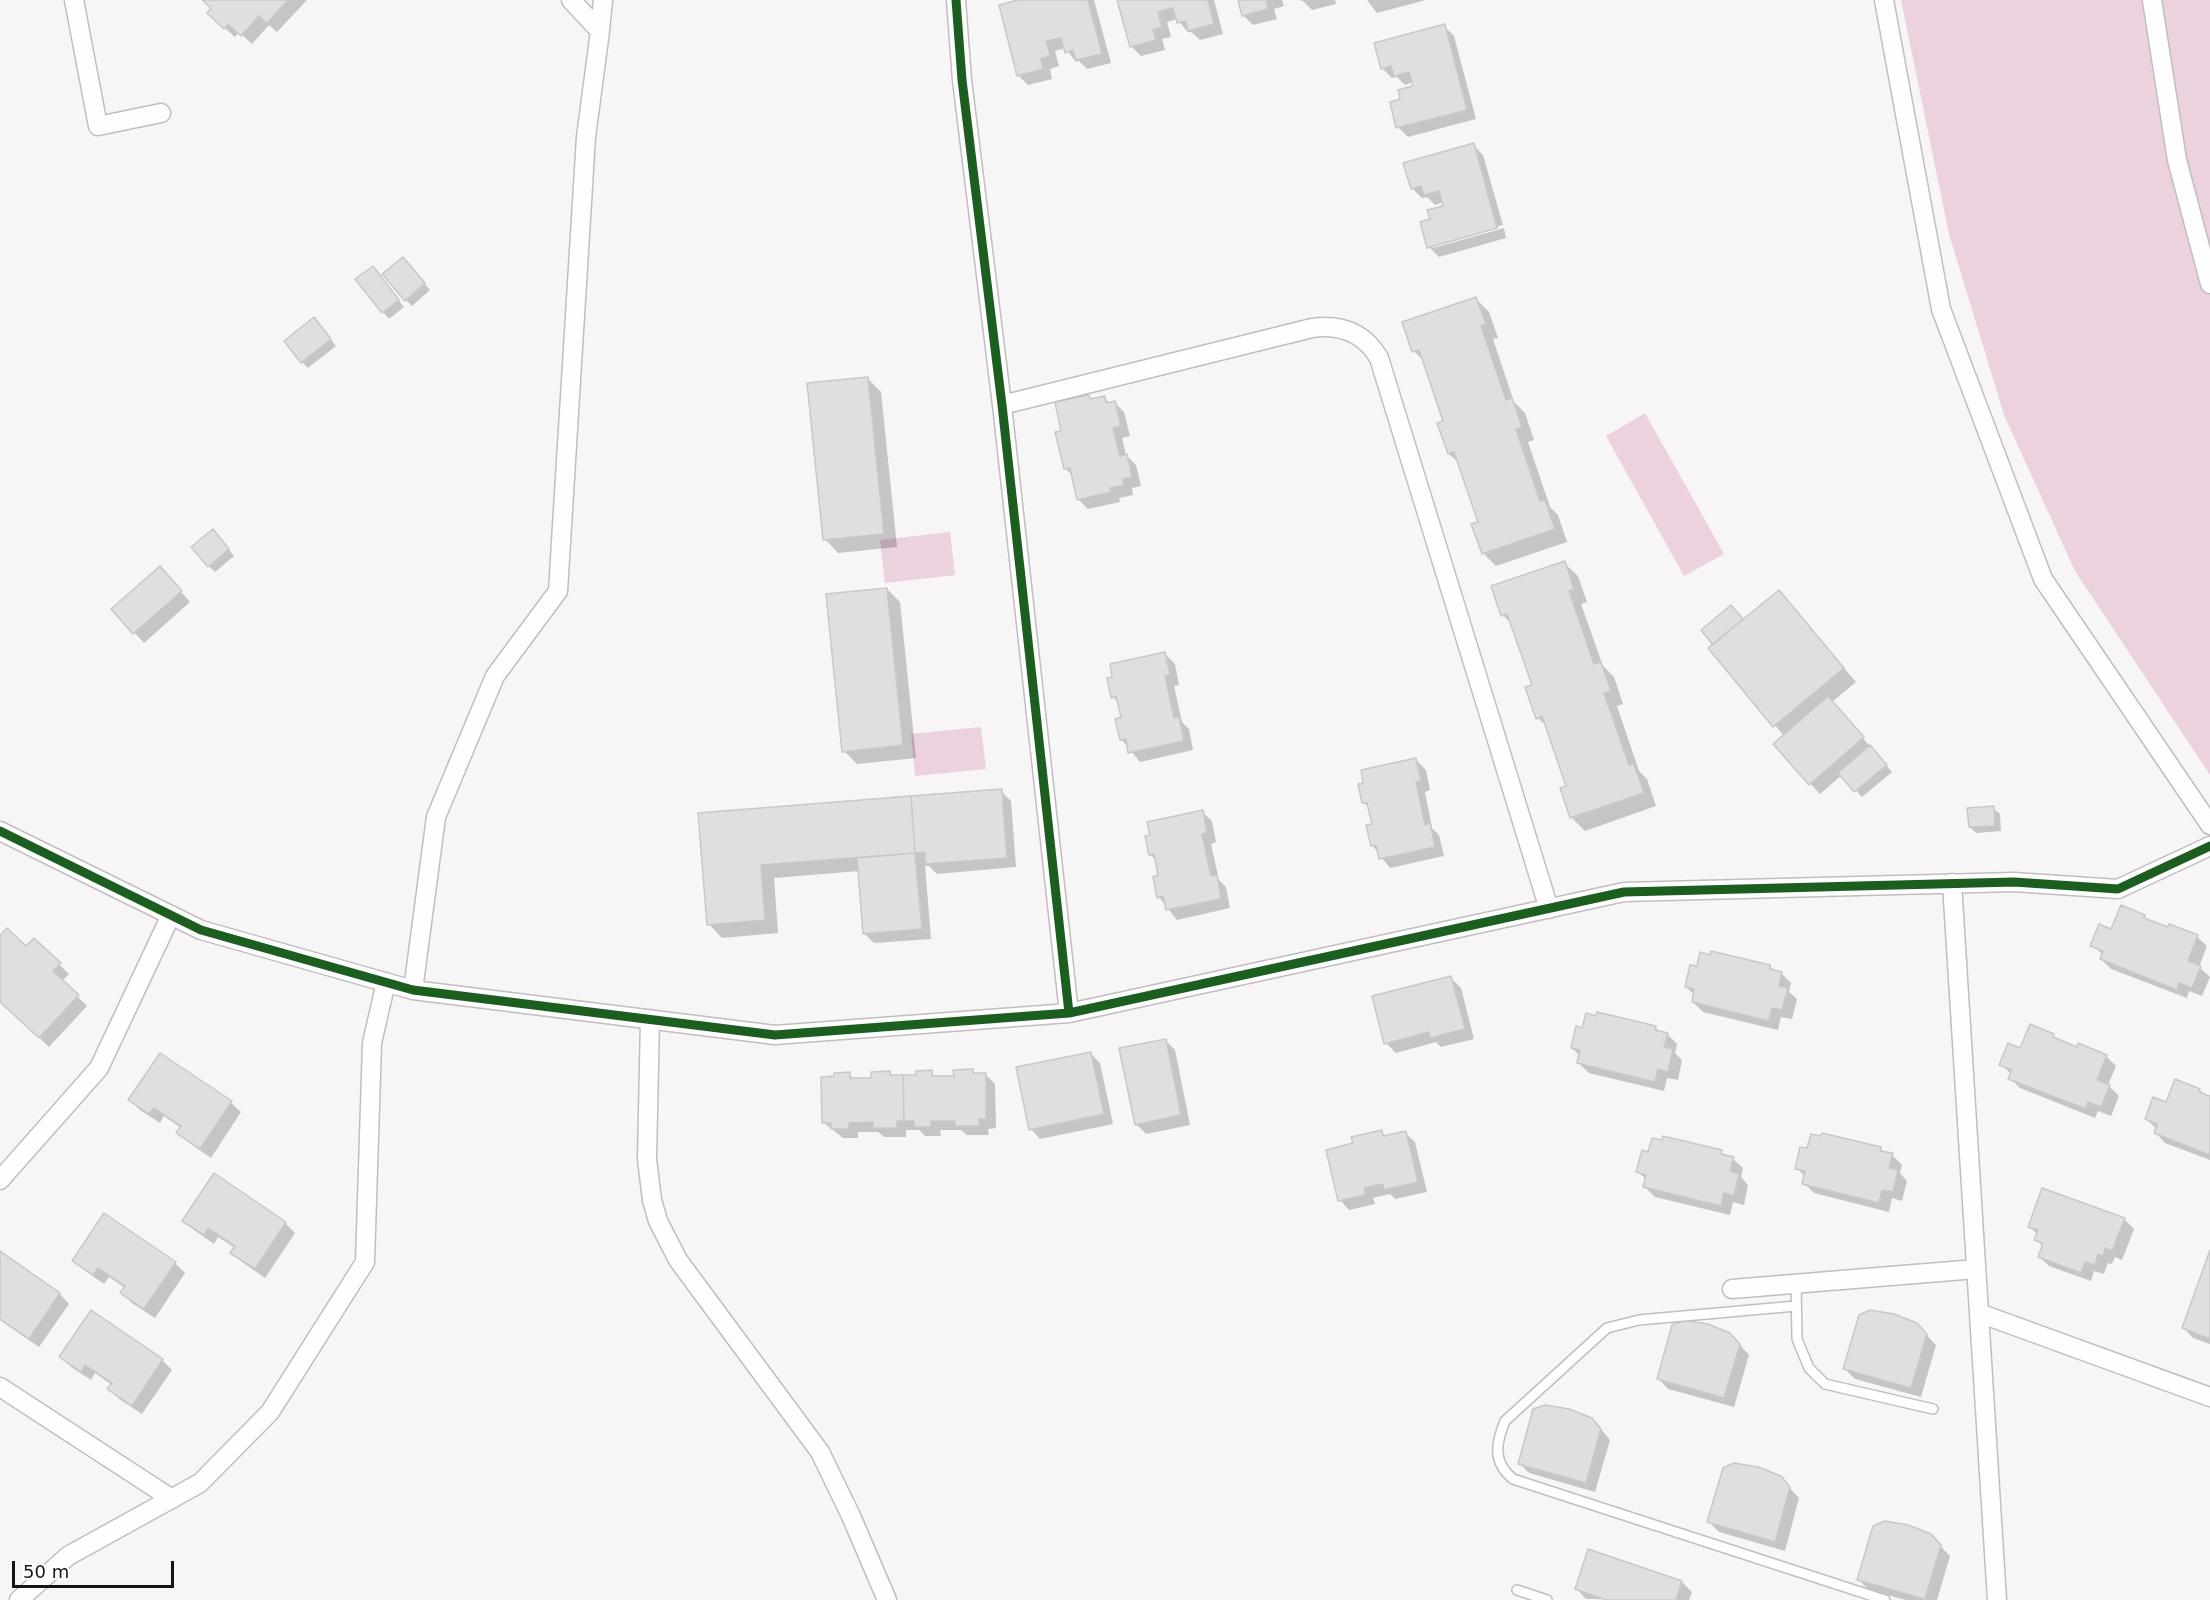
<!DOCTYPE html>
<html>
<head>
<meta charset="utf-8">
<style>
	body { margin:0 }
	#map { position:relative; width:2210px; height:1600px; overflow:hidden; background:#f8f5f7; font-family:"DejaVu Sans",sans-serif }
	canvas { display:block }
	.scale { position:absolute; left:12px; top:1561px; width:162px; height:27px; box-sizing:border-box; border:3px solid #161515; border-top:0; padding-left:8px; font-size:18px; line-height:21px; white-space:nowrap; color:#161515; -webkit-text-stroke:4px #fff; paint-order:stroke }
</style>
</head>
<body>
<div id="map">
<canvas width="2210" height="1600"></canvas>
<div class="scale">50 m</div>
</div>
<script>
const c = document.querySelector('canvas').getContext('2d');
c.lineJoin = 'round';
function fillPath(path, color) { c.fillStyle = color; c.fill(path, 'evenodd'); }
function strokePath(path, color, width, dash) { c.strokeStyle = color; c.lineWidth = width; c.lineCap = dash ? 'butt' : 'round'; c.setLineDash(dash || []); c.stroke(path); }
fillPath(new Path2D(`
	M1901,0H2210V775L2075,571L2004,415L1949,234Z
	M1645,413L1724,554L1684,576L1606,436Z
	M950,532L955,575L885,583L880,540Z
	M981,727L986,769L915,776L911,734Z`), '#ecd1df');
fillPath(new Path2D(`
	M204,0H307L277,32L269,25L252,44L239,32L235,37L219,23L213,9Z
	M1024,0H1094L1111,63L1087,69L1079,61L1076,62L1065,48L1055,51L1059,66L1050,69L1052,79L1028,85L1018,75Z
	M1119,0H1214L1223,34L1200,40L1191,32H1188L1177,19L1167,22L1171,37L1162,39L1165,50L1141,56L1131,46Z
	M1239,0H1282L1284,6L1274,9L1277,19L1253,25L1243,15Z
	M1299,0H1335L1336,4L1312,10L1303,1Z
	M1367,0H1426L1377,13Z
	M1444,26L1454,36L1476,119L1408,137L1398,127L1402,100L1414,87L1413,82L1405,85L1397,77L1392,78L1382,68Z
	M1473,145L1483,155L1503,225L1433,245V248L1504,228L1506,238L1439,257L1429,247L1432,220L1445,207L1443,202L1435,205L1427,197L1422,198L1412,188Z
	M409,265L430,290L412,306L406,300Z
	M373,268L404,307L389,319L383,312Z
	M1476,299L1489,312L1498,338L1493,339L1514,402L1525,413L1534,440L1528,442L1550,507L1558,515L1567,542L1496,566L1483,553L1480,523L1460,464L1449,454L1445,422L1425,362L1414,351Z
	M320,325L336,346L308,368L302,362Z
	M867,378L881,392L897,547L838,553L825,539Z
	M1089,396L1092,400L1104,397L1110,404L1115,403L1124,412L1130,436L1122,438L1126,455L1136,465L1141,486L1132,488L1133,495L1119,498L1120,502L1088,509L1078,499L1073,476L1065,468L1063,432Z
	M219,537L234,556L215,572L209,566Z
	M1564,563L1578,576L1587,602L1581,604L1603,666L1614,677L1623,704L1617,706L1639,771L1647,779L1656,806L1585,831L1572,818L1562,789L1568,787L1548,728L1538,718L1534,686L1513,626L1503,615Z
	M169,578L190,602L144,643L113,609Z
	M887,589L900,602L916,758L857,764L844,751Z
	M1779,592L1856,682L1832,702L1892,772L1862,797L1842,775L1820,794L1775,745L1784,736L1711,648L1737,613L1744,621Z
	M1165,654L1175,664L1179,685L1174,686L1182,722L1189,729L1193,750L1140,762L1121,739L1123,719L1119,703L1113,697Z
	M1416,760L1426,770L1430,790L1425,792L1432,828L1439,835L1444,856L1390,868L1372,845L1374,825L1370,809L1364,803Z
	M1001,791L1011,801L1016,867L937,874L929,866H925L931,939L874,943L864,933L859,871L774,878L778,933L722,938L709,924L700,814Z
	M1993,808L2000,814L2001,831L1976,833L1970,827Z
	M1202,812L1212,821L1216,842L1211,844L1219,880L1226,887L1230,908L1177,920L1159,897L1160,877L1157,861L1150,855Z
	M2144,916L2150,922L2197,937L2207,946L2199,967L2210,977L2202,996L2189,991L2187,998L2111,969L2101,959L2103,955L2092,945L2112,931Z
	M0,937L27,948L34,940L69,974L62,981L87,1006L49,1047L0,1000Z
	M1770,966L1775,971L1781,973L1791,983L1789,992L1797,999L1792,1019L1781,1017L1778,1030L1703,1012L1693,1002L1695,995L1686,987Z
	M1451,978L1461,988L1474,1039L1441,1047L1436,1042L1396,1053L1386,1043Z
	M1655,1027L1661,1033L1667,1034L1677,1044L1675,1053L1682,1060L1678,1080L1667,1078L1664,1091L1589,1073L1579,1063L1580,1056L1572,1048L1583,1029Z
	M2053,1035L2059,1041L2078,1049L2106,1056L2116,1066L2108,1085L2119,1096L2111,1116L2098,1111L2095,1118L2020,1088L2010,1078L2012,1075L2001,1064L2021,1050Z
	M1165,1040L1175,1050L1190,1125L1146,1134L1136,1124Z
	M1090,1053L1100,1063L1113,1124L1040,1139L1031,1129Z
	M160,1055L231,1103L241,1112L211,1158L188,1142L178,1132L181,1128L164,1116L160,1123L140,1110L130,1100Z
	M972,1071L976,1075L985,1074L995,1084L996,1128L988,1129L989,1135H967L961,1130H940L941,1136H925L919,1130H906V1137H884L878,1132H858V1138H843L823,1122L849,1074L855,1080L873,1079L890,1073L894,1077L918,1076L931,1072L937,1078L955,1077Z
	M2199,1090L2210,1098V1160L2165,1143L2156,1133L2157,1129L2146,1119L2167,1104Z
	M1381,1132L1387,1137L1405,1133L1415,1142L1427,1192L1395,1199L1390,1194L1373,1198L1375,1204L1349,1210L1340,1200L1354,1145Z
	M1880,1148L1885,1153L1892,1155L1902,1165L1900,1173L1907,1181L1902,1201L1892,1198L1889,1212L1814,1193L1804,1183L1805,1177L1797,1168L1808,1150Z
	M1721,1152L1727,1157L1733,1159L1743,1168L1741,1177L1748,1185L1744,1205L1733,1202L1730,1215L1655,1197L1645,1187L1647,1180L1638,1172Z
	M2124,1219L2134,1229L2122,1260L2115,1257L2112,1264L2108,1263L2104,1274L2094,1271L2091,1281L2049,1266L2040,1257L2043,1247L2036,1239L2038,1235L2030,1227Z
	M184,1220L285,1223L295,1233L265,1278L242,1262L232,1253L235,1248L218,1237L214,1244L194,1230Z
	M0,1253L60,1294L69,1304L39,1347L0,1320Z
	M2210,1254V1344L2193,1338L2184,1328Z
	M74,1260L175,1263L185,1273L155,1318L132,1303L122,1293L125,1288L109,1277L104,1284L84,1270Z
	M1916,1324L1936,1345L1921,1397L1855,1379L1845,1369Z
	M1730,1334L1749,1355L1734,1407L1668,1389L1659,1379Z
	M61,1357L162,1360L172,1370L142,1414L119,1399L109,1389L112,1385L95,1373L91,1380L71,1367Z
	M1596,1423L1610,1440L1595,1492L1529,1473L1520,1464Z
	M1780,1477L1799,1498L1785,1551L1719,1532L1709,1522Z
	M1930,1535L1950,1556L1937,1600H1906L1869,1590L1859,1580Z
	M1589,1551L1682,1582L1692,1592L1689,1600L1586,1599L1577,1589Z`), '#0003');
const building = new Path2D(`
	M202,0H288L267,23L259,16L241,36L228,24L224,29L207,13L211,8Z
	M1018,0H1088L1102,54L1076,60L1073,50L1065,53L1061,38L1046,41L1050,56L1041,59L1043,69L1017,76L999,5Z
	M1117,0H1208L1214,24L1188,31L1186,21L1177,23L1173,8L1158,12L1162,27L1153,30L1156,40L1130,47Z
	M1238,0H1266L1268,9L1242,16Z
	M1445,24L1467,110L1396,128L1390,102L1400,99L1398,90L1413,86L1409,72L1394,76L1391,66L1381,69L1374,43Z
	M1474,143L1497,228L1427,248L1420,222L1430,219L1427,210L1443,206L1439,191L1424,195L1421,186L1411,189L1403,163Z
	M403,257L425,283L405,301L382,274Z
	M373,266L399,300L382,313L355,279Z
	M1476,297L1486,324L1481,326L1506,400L1512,398L1522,427L1516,429L1540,501L1545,500L1555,529L1482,554L1471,524L1478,522L1454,452L1448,454L1437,423L1443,421L1419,350L1412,352L1402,322Z
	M314,317L331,339L301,363L284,341Z
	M868,377L884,534L823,540L807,383Z
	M1089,395L1090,399L1105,396L1106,403L1115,401L1121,426L1113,428L1120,456L1127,454L1132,477L1123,479L1124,485L1110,488L1111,492L1077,500L1070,468L1064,469L1055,432L1061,431L1055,402Z
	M213,529L229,549L208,567L191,547Z
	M1565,561L1574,589L1569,591L1594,664L1601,662L1611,691L1604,693L1629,765L1634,764L1644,793L1570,818L1560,788L1566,786L1542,716L1536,719L1525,687L1532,685L1507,614L1501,616L1491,586Z
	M160,566L182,591L133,634L111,609Z
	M887,588L903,745L842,752L826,594Z
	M1779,590L1844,668L1773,727L1708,648Z
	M1731,605L1743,619L1713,645L1701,630Z
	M1165,652L1170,675L1165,676L1174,718L1179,717L1184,741L1128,753L1126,739L1120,740L1115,719L1121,717L1116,696L1111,698L1107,678L1112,677L1110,664Z
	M1828,696L1864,737L1809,785L1773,744Z
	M1870,745L1887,765L1854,792L1838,773Z
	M1416,758L1421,781L1416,782L1425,825L1430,823L1435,847L1379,859L1376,845L1371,846L1366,825L1372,824L1367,803H1362L1358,784L1363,783L1361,770Z
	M1002,789L1007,858L925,864V852L915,853L911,796Z
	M911,796L915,853L761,865L765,920L707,925L698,813Z
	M1994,806L1995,826L1969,827L1967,808Z
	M1203,810L1207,833L1202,834L1211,876L1217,875L1221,899L1166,910L1163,896L1157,898L1153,877L1158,875L1154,854L1149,855L1145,836L1150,835L1147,822Z
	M915,853L922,929L863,934L857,858Z
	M2121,905L2145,915L2144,918L2168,927L2169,924L2198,935L2188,961L2201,966L2192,988L2179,983L2177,990L2100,959L2103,951L2090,946L2099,924L2111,929Z
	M7,928L26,946L34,938L61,963L53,971L79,995L39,1038L0,1002V935Z
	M1711,951L1770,965V969L1782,972L1779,986L1788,988L1782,1010L1772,1008L1769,1021L1692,1002L1694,989L1685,987L1690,965L1697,966L1700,952L1710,955Z
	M1451,976L1465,1029L1430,1038L1429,1032L1384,1044L1372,996Z
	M1597,1012L1656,1026L1655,1030L1668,1033L1664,1047L1673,1049L1668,1072L1658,1069L1655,1082L1577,1063L1580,1050L1571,1048L1576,1026L1582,1028L1586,1013L1596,1016Z
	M2030,1024L2054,1034L2053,1037L2077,1047L2078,1043L2107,1055L2097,1080L2110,1085L2101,1107L2088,1102L2086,1109L2008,1079L2012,1070L1999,1065L2008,1043L2020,1048Z
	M1166,1039L1181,1115L1135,1125L1119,1048Z
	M1091,1052L1104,1114L1029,1130L1016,1067Z
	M160,1053L232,1101L200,1149L176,1133L181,1126L154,1108L149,1114L128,1100Z
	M973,1069V1073H986V1119H979V1126H955V1121H931V1127H914V1121H904L903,1075H916V1071L932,1070V1076H954L953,1070Z
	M890,1071V1075H903L904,1121H897V1128H873V1122L849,1123V1129H831V1123H822L821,1077L834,1076V1073L850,1072V1078H871V1072Z
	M2175,1079L2200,1089L2199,1092L2210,1096V1155L2154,1133L2157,1124L2145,1119L2153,1097L2166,1102Z
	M1382,1130L1383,1136L1406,1131L1418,1182L1384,1190L1383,1184L1364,1188L1366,1195L1338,1201L1326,1150L1353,1143L1351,1137Z
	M1822,1133L1881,1147L1880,1151L1893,1153L1889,1168L1898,1170L1893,1192L1882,1190L1879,1203L1802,1184L1805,1171L1795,1169L1800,1147L1807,1148L1811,1134L1821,1136Z
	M1663,1136L1722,1150L1721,1154L1734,1157L1730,1171L1739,1174L1734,1196L1724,1193L1721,1206L1643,1187L1646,1175L1636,1172L1642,1150L1648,1152L1652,1138L1662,1140Z
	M214,1173L286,1222L255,1269L230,1253L235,1246L208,1228L204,1235L182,1221Z
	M2042,1188L2125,1218L2112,1251L2105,1248L2103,1256L2098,1254L2095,1265L2085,1262L2081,1273L2038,1257L2043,1243L2034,1240L2038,1230L2028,1227Z
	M104,1213L176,1262L144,1309L120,1293L125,1286L98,1268L93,1275L72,1261Z
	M2210,1250V1339L2182,1328Z
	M0,1251L60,1293L29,1339L0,1319Z
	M91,1310L163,1359L132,1406L107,1389L112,1383L85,1365L81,1372L59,1357Z
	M1870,1310L1894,1314L1917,1323L1927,1334L1911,1388L1843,1369L1859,1315Z
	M1684,1320L1708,1324L1730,1333L1740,1344L1724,1398L1657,1379L1672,1325Z
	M1545,1405L1569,1409L1592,1418L1601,1429L1586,1483L1518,1464L1533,1409Z
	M1734,1463L1758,1467L1781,1476L1790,1487L1775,1542L1707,1522L1723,1468Z
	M1885,1521L1908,1525L1931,1534L1941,1545L1925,1599L1857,1580L1873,1526Z
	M1588,1549L1682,1581L1676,1600H1606L1575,1589Z`);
fillPath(building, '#e0dfdf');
strokePath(building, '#c9c8c8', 1.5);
const lane = new Path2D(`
	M1796,1284L1797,1339L1809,1368L1825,1384L1933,1409
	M1796,1306L1639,1320L1607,1328L1505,1421C1496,1443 1492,1462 1513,1479L1885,1600
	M1517,1590L1547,1600`);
const street = new Path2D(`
	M74,0L98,126L161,113
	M571,0L600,31L603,0
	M956,0L962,80L1002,405L1069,1013
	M1884,0L1941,309L2043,579L2210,825
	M2152,0L2177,160L2210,284
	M1002,405L1312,328C1341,324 1364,333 1379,358L1549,909
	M0,831L201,930L413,990L775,1035L1069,1013L1624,892L2014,882L2118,889L2210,846
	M1952,883L1997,1600
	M413,990L436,817L495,676L558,591L586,137L600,31
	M650,1019L647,1159L652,1200L658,1221L678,1260L820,1452L851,1516L887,1600
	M0,1180L99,1068L171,915
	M1732,1289L1976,1269
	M1979,1313L2210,1397
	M0,1387L172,1499
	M19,1600L68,1556L200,1483L270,1412L365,1262L372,1043L386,982`);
strokePath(lane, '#c0bebf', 12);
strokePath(street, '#c0bebf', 21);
strokePath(lane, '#fefefe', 9);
strokePath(street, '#fefefe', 18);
strokePath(new Path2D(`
	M956,0L962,80L1002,405L1069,1013
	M0,831L201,930L413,990L775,1035L1069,1013L1624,892L2014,882L2118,889L2210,846`), '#1b5e20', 9);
</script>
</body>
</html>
